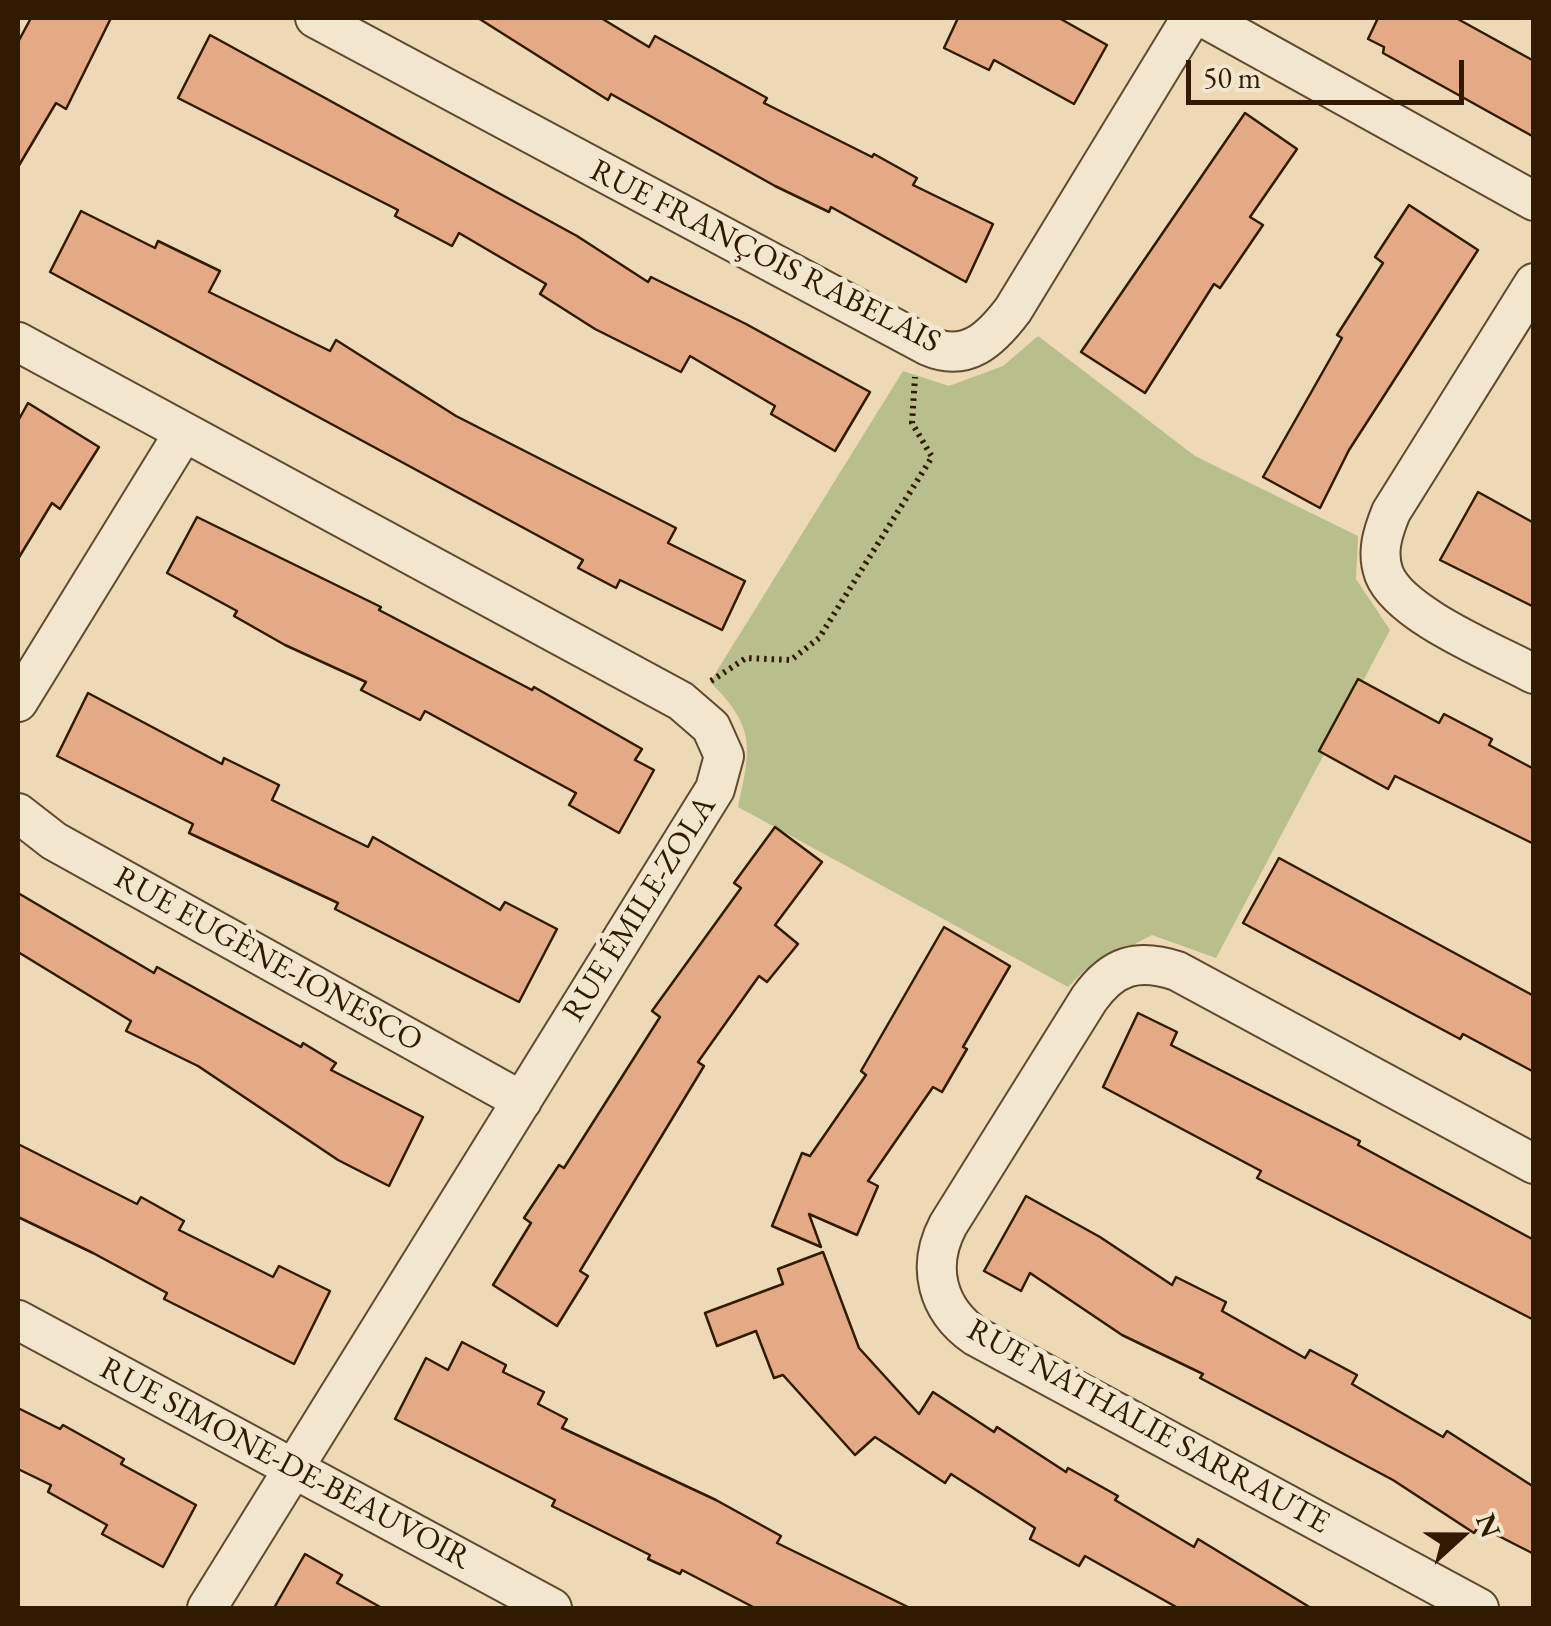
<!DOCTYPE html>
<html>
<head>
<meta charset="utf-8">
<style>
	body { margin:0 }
	#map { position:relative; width:1551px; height:1626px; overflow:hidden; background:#edd9b5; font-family:"EB Garamond",serif }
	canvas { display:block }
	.frame { position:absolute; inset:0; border:20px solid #301b02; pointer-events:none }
	.north { position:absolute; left:1411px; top:1486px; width:100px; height:100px; -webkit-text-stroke:8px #f3e6cf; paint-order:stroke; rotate:69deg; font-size:28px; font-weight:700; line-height:40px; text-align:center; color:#301b02 }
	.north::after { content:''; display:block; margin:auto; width:35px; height:45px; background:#301b02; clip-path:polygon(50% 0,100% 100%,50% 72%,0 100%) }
	.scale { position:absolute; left:1186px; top:60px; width:278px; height:45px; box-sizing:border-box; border:5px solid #301b02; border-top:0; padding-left:12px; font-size:30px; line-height:35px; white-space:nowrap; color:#301b02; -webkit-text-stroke:8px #f3e6cf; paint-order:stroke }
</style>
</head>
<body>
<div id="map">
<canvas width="1551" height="1626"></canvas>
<div class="frame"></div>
<div class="north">N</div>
<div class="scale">50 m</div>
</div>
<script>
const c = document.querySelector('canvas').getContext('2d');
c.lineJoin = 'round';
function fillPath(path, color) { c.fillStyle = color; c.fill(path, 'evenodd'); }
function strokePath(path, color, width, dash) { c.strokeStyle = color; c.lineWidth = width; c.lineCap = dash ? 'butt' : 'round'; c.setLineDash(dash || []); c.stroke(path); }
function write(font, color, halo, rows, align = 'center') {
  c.font = font + ' "EB Garamond",serif'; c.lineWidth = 10; c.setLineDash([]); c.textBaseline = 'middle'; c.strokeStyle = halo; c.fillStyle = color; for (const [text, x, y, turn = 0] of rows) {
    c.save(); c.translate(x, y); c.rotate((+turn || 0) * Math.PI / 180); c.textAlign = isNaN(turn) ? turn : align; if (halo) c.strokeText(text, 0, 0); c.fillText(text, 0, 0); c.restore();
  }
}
fillPath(new Path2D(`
	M1038,336L1195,456L1358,536L1356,579L1390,630L1216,958L1152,935L1085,970L1068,987L738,807C751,748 756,727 710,682L903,371L949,386L1003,366Z`), '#b8bf8d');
const building = new Path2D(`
	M31,18H111L66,109L56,103L18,167V42Z
	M478,18H601L649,47L655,36L767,98L764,103L872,157L874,154L917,178L913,185L993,224L966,282L831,207L829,212L775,186L611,94L608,100Z
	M958,18H1059L1107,45L1074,104L994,60L989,70L944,48Z
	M1378,18H1456L1534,61V137L1383,53L1384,47L1368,39Z
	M210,35L577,236L648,282L651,277L746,324L870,392L835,451L771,414L775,406L690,356L681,372L595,329L540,294L546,284L459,233L452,246L395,216L398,210L178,98Z
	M1245,113L1297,149L1250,217L1263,225L1220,288L1214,284L1145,393L1081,352Z
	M1409,205L1478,250L1349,450L1320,508L1263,477L1342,338L1337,335L1383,263L1375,257Z
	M81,211L155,248L158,241L220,271L209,292L330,351L336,340L456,416L676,528L668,543L745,581L722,630L620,580L616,588L578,568L583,560L50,272Z
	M28,403L99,447L60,509L52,503L18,559V421Z
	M1478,492L1534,523V607L1440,560Z
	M197,517L381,607L379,610L532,690L534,687L642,749L635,760L654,770L619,833L569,805L576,793L425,711L420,720L361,690L366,682L285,645L234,616L237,611L167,573Z
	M1358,679L1439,723L1444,714L1492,739L1489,745L1534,769V844L1395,776L1388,789L1319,751Z
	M88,693L222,764L224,758L279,785L272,800L368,847L373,837L500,910L505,902L557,929L519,1002L335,909L338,903L189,833L193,824L57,756Z
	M775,827L822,862L775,925L798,944L767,982L759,976L698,1062L704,1066L580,1271L588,1276L557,1326L493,1285L531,1223L524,1218L559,1165L564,1168L660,1017L652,1011L741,888L734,883Z
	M1279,858L1534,996V1072L1463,1034L1460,1039L1243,923Z
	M18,893L154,973L157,967L301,1047L303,1043L336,1063L331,1070L423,1117L389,1186L338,1160L198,1066L126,1031L131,1021L18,952Z
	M944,927L1010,966L963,1047L967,1049L942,1092L933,1087L868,1181L878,1186L857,1235L809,1214L821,1247L772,1226L802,1153L810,1156L866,1075L861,1071Z
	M1138,1013L1177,1032L1171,1045L1360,1141L1358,1145L1534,1240V1320L1257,1178L1261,1171L1103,1087Z
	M18,1144L137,1204L141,1197L184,1221L179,1230L273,1277L279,1266L330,1291L294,1364L164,1299L167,1293L93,1253L18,1217Z
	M1026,1196L1100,1237L1172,1285L1176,1277L1226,1302L1222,1311L1305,1358L1310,1350L1357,1375L1352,1384L1443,1437L1447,1431L1534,1487V1554L1479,1526L1474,1533L1393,1480L1200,1378L1203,1374L1122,1335L1030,1273L1021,1291L984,1271Z
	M823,1252L859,1348L919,1414L933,1392L994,1432L997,1427L1066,1472L1068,1468L1118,1496L1115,1500L1194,1547L1198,1539L1311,1608H1178L1085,1556L1079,1566L1030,1539L1035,1528L951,1474L945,1483L875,1437L855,1455L783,1375L774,1378L756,1331L717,1346L705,1313L783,1284L778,1269Z
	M462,1342L506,1365L503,1372L544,1392L538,1404L567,1419L562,1428L716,1500L781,1536L777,1543L910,1608H755L682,1570L680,1574L648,1559L650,1555L552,1506L555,1500L395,1419L426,1358L448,1370Z
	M18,1408L60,1429L63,1425L124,1459L121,1464L196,1505L163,1567L102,1534L107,1525L48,1492L51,1485L18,1469Z
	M305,1554L342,1575L337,1583L382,1608H274Z`);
fillPath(building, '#e4aa86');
strokePath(building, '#301b02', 2.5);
const minor = new Path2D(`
	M315,18L928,346C967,363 991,339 1013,310L1191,18
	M1204,18L1534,201
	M1534,283L1391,512C1383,532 1376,552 1384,574C1400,615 1495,653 1534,674
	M18,342L681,701L711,727L724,756L715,789L207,1608
	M18,702L183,434
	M18,813L54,841L522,1101
	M18,1320L552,1608
	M1479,1608L975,1336C937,1309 926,1267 948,1225L1089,999C1113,965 1138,958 1177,971L1534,1164`);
strokePath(minor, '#5f4a2f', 42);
strokePath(new Path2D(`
	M711,681L746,658L791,660L819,638L932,457L912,423L915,377`), '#301b02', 6, [2.5, 5]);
strokePath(minor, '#f3e6cf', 38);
write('32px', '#301b02', '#f3e6cf', [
	["RUE FRANÇOIS RABELAIS",765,257,27],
	["RUE ÉMILE-ZOLA",640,909,-58],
	["RUE EUGÈNE-IONESCO",268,960,29],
	["RUE NATHALIE SARRAUTE",1148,1427,29],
	["RUE SIMONE-DE-BEAUVOIR",285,1464,28]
]);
</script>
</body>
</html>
